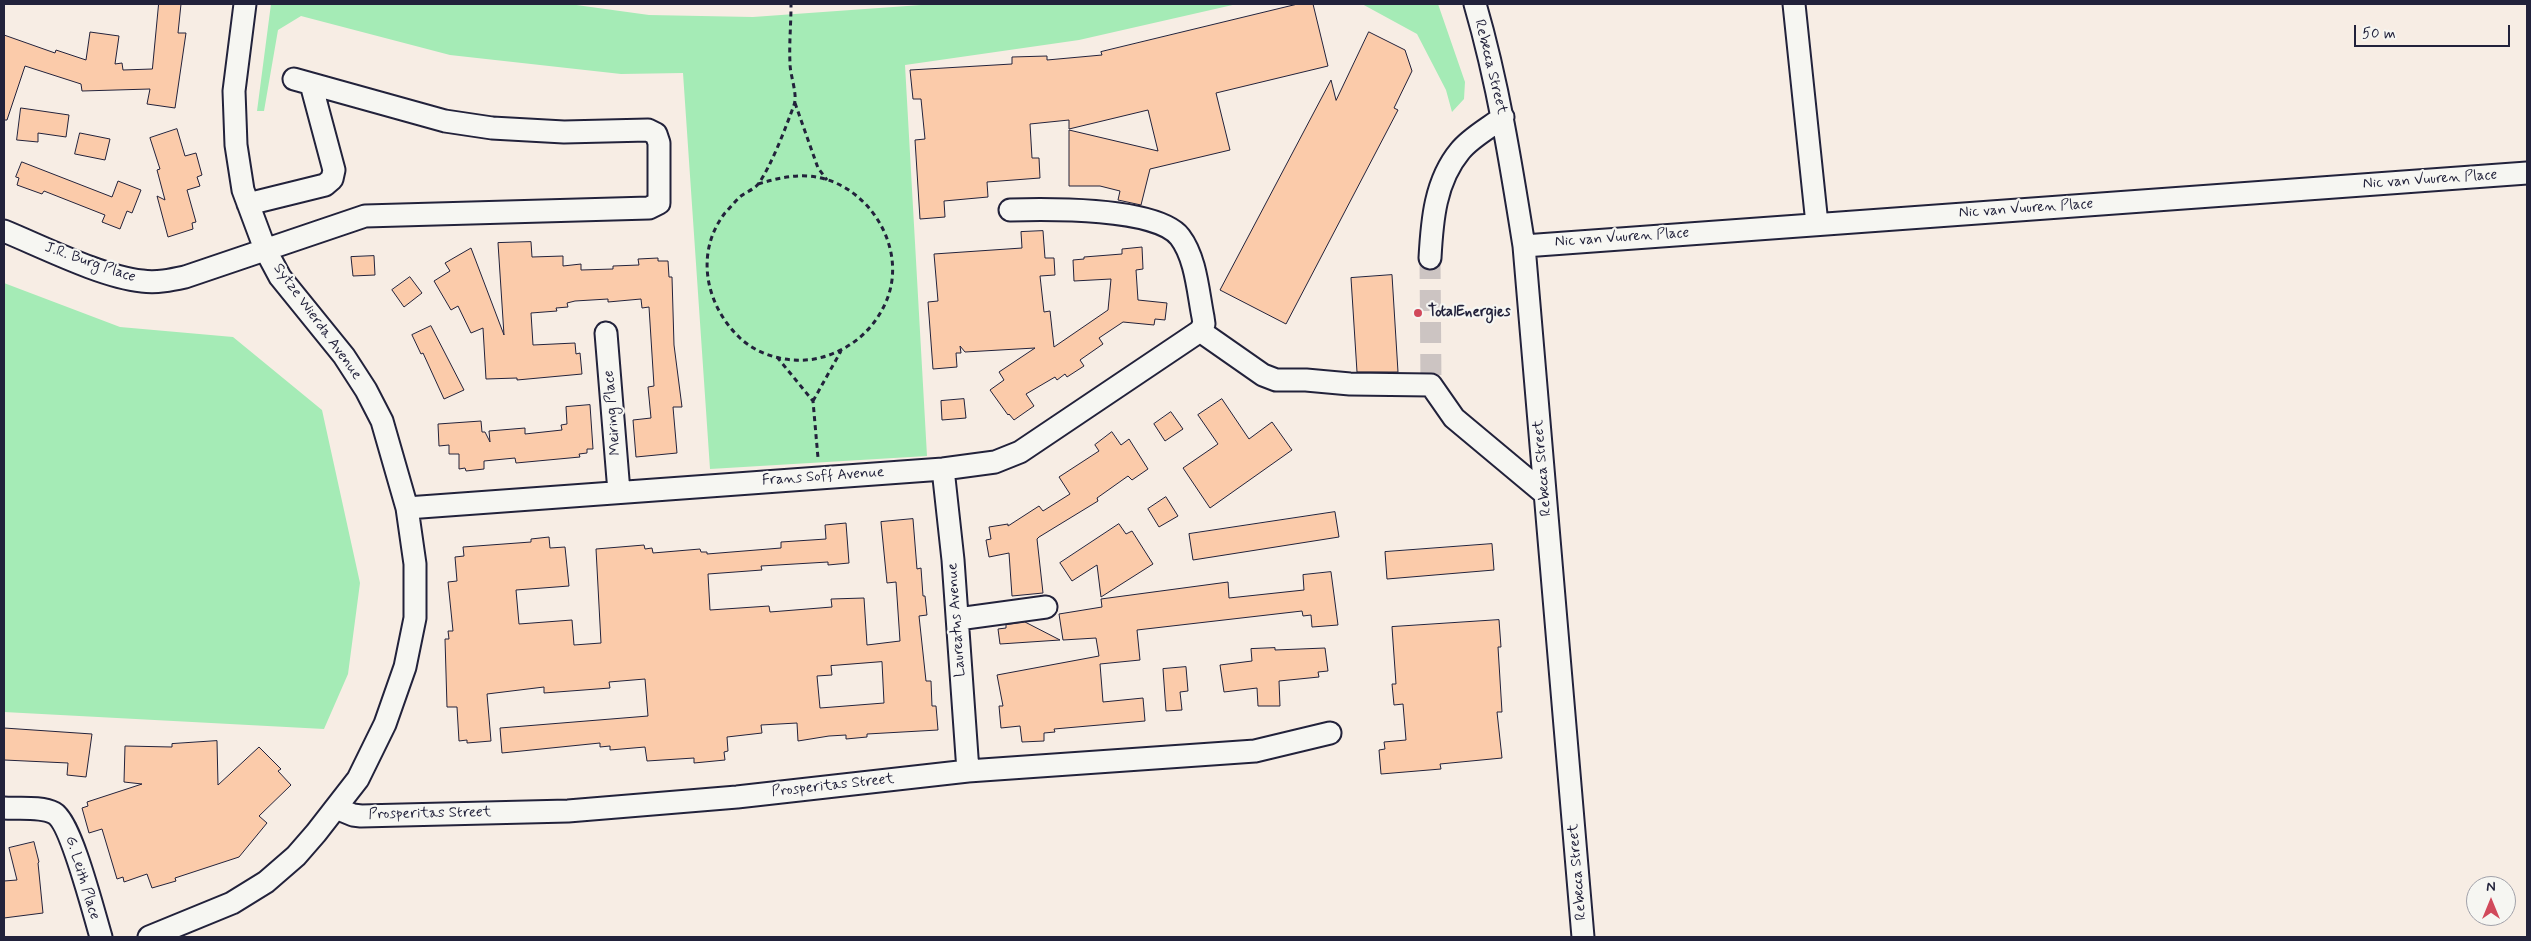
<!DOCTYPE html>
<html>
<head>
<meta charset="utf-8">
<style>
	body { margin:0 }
	#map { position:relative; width:2531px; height:941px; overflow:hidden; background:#f7ede4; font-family:Mynerve,sans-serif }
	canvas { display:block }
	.frame { position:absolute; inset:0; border:5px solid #22223b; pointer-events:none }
	.north { position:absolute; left:2466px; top:876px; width:50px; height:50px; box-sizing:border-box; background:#f6f6f2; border:1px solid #a1a1a9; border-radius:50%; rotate:0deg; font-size:14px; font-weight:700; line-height:20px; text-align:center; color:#22223b }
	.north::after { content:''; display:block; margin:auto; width:18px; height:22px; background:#d1495b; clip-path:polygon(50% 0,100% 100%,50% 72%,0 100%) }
	.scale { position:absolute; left:2354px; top:25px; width:156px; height:22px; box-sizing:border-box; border:2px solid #22223b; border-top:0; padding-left:6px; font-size:15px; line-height:18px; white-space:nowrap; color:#22223b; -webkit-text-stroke:4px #f6f6f2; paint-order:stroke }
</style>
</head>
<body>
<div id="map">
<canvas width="2531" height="941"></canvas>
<div class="frame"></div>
<div class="north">N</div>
<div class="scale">50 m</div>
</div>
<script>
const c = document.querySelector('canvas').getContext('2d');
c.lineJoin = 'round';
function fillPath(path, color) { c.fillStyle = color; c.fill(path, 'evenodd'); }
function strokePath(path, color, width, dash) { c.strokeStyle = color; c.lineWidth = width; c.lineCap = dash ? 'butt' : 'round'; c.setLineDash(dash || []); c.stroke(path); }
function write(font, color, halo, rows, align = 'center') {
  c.font = font + ' Mynerve,sans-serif'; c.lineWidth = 4.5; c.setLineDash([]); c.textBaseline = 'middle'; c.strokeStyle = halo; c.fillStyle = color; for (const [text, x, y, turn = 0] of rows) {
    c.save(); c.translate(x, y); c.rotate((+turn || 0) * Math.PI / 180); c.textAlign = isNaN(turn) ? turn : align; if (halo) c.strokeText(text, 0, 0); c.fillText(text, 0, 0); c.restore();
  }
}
fillPath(new Path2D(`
	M271,4H569L649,15L753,17L935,4H1237L1079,40L905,65L927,456L710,469L683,73L621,74L450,55L301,16L278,30L264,111H257Z
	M1362,4H1438L1465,82L1464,99L1452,112L1446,90L1417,34Z
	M4,283L120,327L233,337L322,410L360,583L348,674L324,729L4,712Z`), '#a5ebb6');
const building = new Path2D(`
	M159,4H181L178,33H186L175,108L147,104L150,89L82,91L81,84L25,66L7,120H4V35L55,53L56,50L86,60L90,32L119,36L115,64L122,63L123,70L152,69Z
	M1298,4H1313L1328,66L1216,93L1230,150L1150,169L1141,205L1118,200L1120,191L1100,186H1069V130L1158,151L1148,110L1069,129V120L1030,124L1032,158H1039L1040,178L987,182L988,197L944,201L945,217L920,219L915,140L925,139L921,99H913L910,70L1012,64V57L1047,56V60L1102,55L1101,52Z
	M1369,32L1405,50L1412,71L1394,108L1398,110L1286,324L1220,290L1331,80L1336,100Z
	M21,108L69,115L66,137L38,133V142L17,140Z
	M177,129L185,156L196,153L202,175L197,177L200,186L187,190L196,222L192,223L193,229L168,237L157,196L165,200L157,170L160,169L150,138Z
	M80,133L110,139L105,160L75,154Z
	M22,162L112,197L118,181L141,190L132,213L127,211L120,229L102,222L105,215L44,191L42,194L17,185L19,178L16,177Z
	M1043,231L1045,258H1054L1055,275L1040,276L1044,312L1050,311L1054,347L1108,310L1111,279L1074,281L1073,260L1084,259V257L1122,254V249L1142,247L1143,269L1136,270L1138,300L1167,303L1165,320L1155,319L1154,325L1123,322L1099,338L1103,344L1080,360L1084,366L1067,377L1065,374L1057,380L1055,377L1026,394L1034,406L1014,420L1009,414L1008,415L990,390L1004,380L999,372L1035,348L965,352L960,346L961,353H956L957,367L933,369L928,302L938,301L934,254L1022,248L1021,232Z
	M531,242L532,257L563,256V266L581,264V270L613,269V266L639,265L638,259L658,258V261H668L669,277H672L674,345L682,407H673L677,453L636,457L633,420L651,418L648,387L654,386L649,307L642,308L641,299L608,302V299L575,301L567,303L568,307L556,308L557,311L531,313L533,345L575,343L576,354L580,353L582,374L517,380V378L486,379L483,328L471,333L458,306L451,310L434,281L450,271L445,263L471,248L504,335L498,243Z
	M374,256L375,275L353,276L351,257Z
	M1392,275L1398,372H1357L1351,278Z
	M410,277L422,293L404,307L392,290Z
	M431,326L464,390L444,399L423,353L421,354L412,335Z
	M964,399L966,418L942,420L941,401Z
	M1222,399L1249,439L1272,422L1292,450L1210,508L1183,468L1218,444L1198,415Z
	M590,405L593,449H587V453L579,454L580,457L516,463L515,458L484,461V469L466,471L465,468L459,469V454H449V445L439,446L438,424L481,421L482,432H485L490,442L489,431L525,428V434L562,430L561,425L567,424L566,407Z
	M1171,412L1183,429L1165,441L1154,424Z
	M1112,432L1121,445L1129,439L1148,469L1132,480L1128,476L1097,498L1098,501L1039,537L1037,539L1043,593L1012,596L1009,553L989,557L986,540L991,539L989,527L1008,524V526L1039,506L1043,511L1070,494L1059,477L1099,451L1095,445Z
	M1166,497L1178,516L1159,527L1148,509Z
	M1335,512L1339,537L1193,560L1189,534Z
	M913,519L917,569L921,568L923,596H925L927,615L919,616L926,681H931L932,706H936L938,730L867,734V737L846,739V735L829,736L798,741L797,723L761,725L762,733L727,737L728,751L724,752L725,760L694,763V758L647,761L645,747L610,750V746L600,747V743L502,753L500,728L648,716L645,679L609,682L610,688L544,693V687L487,694L491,741L467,743V740L459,741L457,707H447L445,639H449L448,631H453L448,582L457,581L455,557L464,556L463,547L531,542V539L549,537L550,548L565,547L569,586L516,590L519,624L572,620L574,645L601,643L596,549L644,545L645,549L652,548L653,553L700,549L701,552H707V554L781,548V542L826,539L825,525L846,523L849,563L828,565V562L761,566L762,570L708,574L710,610L769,606L770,612L832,607L831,599L864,598L867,645L900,641L896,582L887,583L881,522ZM882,662L884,703L820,708L817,676L832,675L831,666Z
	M1119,524L1126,534L1132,531L1153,564L1101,597L1097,565L1072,581L1060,563Z
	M1492,544L1494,570L1387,579L1385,552Z
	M1331,572L1338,625L1312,627L1311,615L1303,616L1302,611L1137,630L1140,660L1100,664L1103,702L1143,698L1145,721L1054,729L1055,732L1044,733V741L1022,742L1020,726L1001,728L999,706H1003L997,675L1099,656L1096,638L1063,640L1059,614L1102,607L1101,599L1228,582L1229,598L1304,590L1303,575Z
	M1499,620L1501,647H1498L1502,712H1497L1502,758L1440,764L1441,769L1381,774L1379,750L1385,749L1384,742L1406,740L1403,704L1394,705L1392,684H1396L1392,627Z
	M1025,622L1060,640L1000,644L998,629L1006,628V625Z
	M1275,648V650L1325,648L1328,671L1318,672L1319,677L1279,681L1280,706H1258L1257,688L1224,692L1220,665L1252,661L1251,649Z
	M1186,667L1188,691L1180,692L1182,710L1166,711L1163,669Z
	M4,728L92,734L86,777L67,775L68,763L4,760Z
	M217,741L218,785L259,747L281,769L278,771L291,785L259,816L267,823L239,857L175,878L176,881L152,888L147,874L124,882L123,877L117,879L102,829L89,833L82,808L88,806L87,802L142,784L124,782L125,746L172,747V744Z
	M34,842L39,862L38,863L43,913L4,918V881L17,880L9,848Z`);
fillPath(building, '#fbcbaa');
strokePath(building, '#22223b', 1);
strokePath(new Path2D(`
	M1430,258L1431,385`), '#ccc4c2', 21, [21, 11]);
const minor = new Path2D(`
	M1475,4C1498,83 1511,164 1524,246L1583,937
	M1794,4L1817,224
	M248,204L325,185L332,179L334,170L311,84
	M4,231C43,247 102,277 142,281C157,283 171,280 185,277L365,216L649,208L659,203V143L656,134L648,130L564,132L492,128L445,121L294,79
	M1524,246L2527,173
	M1430,258C1432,221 1435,181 1460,151C1470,138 1489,128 1503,117
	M1200,331L1263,375L1276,380H1306L1350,384L1431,385L1454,418L1545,494
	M606,333L619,492
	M943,469L953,560L968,771
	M407,508L943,469L995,462L1020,452L1200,331L1204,324L1203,317C1198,292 1196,258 1180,237C1157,207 1047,209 1010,210
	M958,619L1046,607
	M4,808C18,809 41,806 54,813C71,822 94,914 101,937
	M336,808L353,815L361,816L568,811L737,797L968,771L1255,751L1330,733
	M149,937L232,903L266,882L296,856L316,833L358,779L385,724L405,667L415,618V564L407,508L382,421L366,390L344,356L280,277L265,249L243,190L236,145L234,91L245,4`);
strokePath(minor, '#22223b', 25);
strokePath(new Path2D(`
	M795,103L818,168L827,180
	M758,184C775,179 790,175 808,176C867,180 911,249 885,304C873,330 851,349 823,357C796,365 761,358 740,338C706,306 694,253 725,213C730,208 735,201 741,196C746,192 755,189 759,183C772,164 786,127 794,105C798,94 790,76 790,63C789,44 791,25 791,5
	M777,357L813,401L818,458
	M813,401L841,351`), '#22223b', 3, [5, 4]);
strokePath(minor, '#f6f6f2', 21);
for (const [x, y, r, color] of [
	[1418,313,5,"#d1495b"]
]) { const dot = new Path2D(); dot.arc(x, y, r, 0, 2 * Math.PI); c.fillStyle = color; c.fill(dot); strokePath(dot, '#f6f6f2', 2); }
write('15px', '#22223b', '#f6f6f2', [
	["Rebecca Street",1490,67,76],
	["Nic van Vuuren Place",2430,180,-4],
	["Nic van Vuuren Place",2026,209,-4],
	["Nic van Vuuren Place",1622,238,-4],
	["J.R. Burg Place",90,263,19],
	["Sytze Wierda Avenue",317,322,54],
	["Meiring Place",613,413,-95],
	["Rebecca Street",1543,468,-95],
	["Frans Soff Avenue",823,477,-4],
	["Laureatus Avenue",957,620,-94],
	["Prosperitas Street",833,786,-6],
	["Prosperitas Street",430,814,-1],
	["Rebecca Street",1578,872,-95],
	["G. Leith Place",82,878,73]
]);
write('bold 15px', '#22223b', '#f6f6f2', [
	["TotalEnergies",1428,313]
], 'left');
</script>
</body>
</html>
